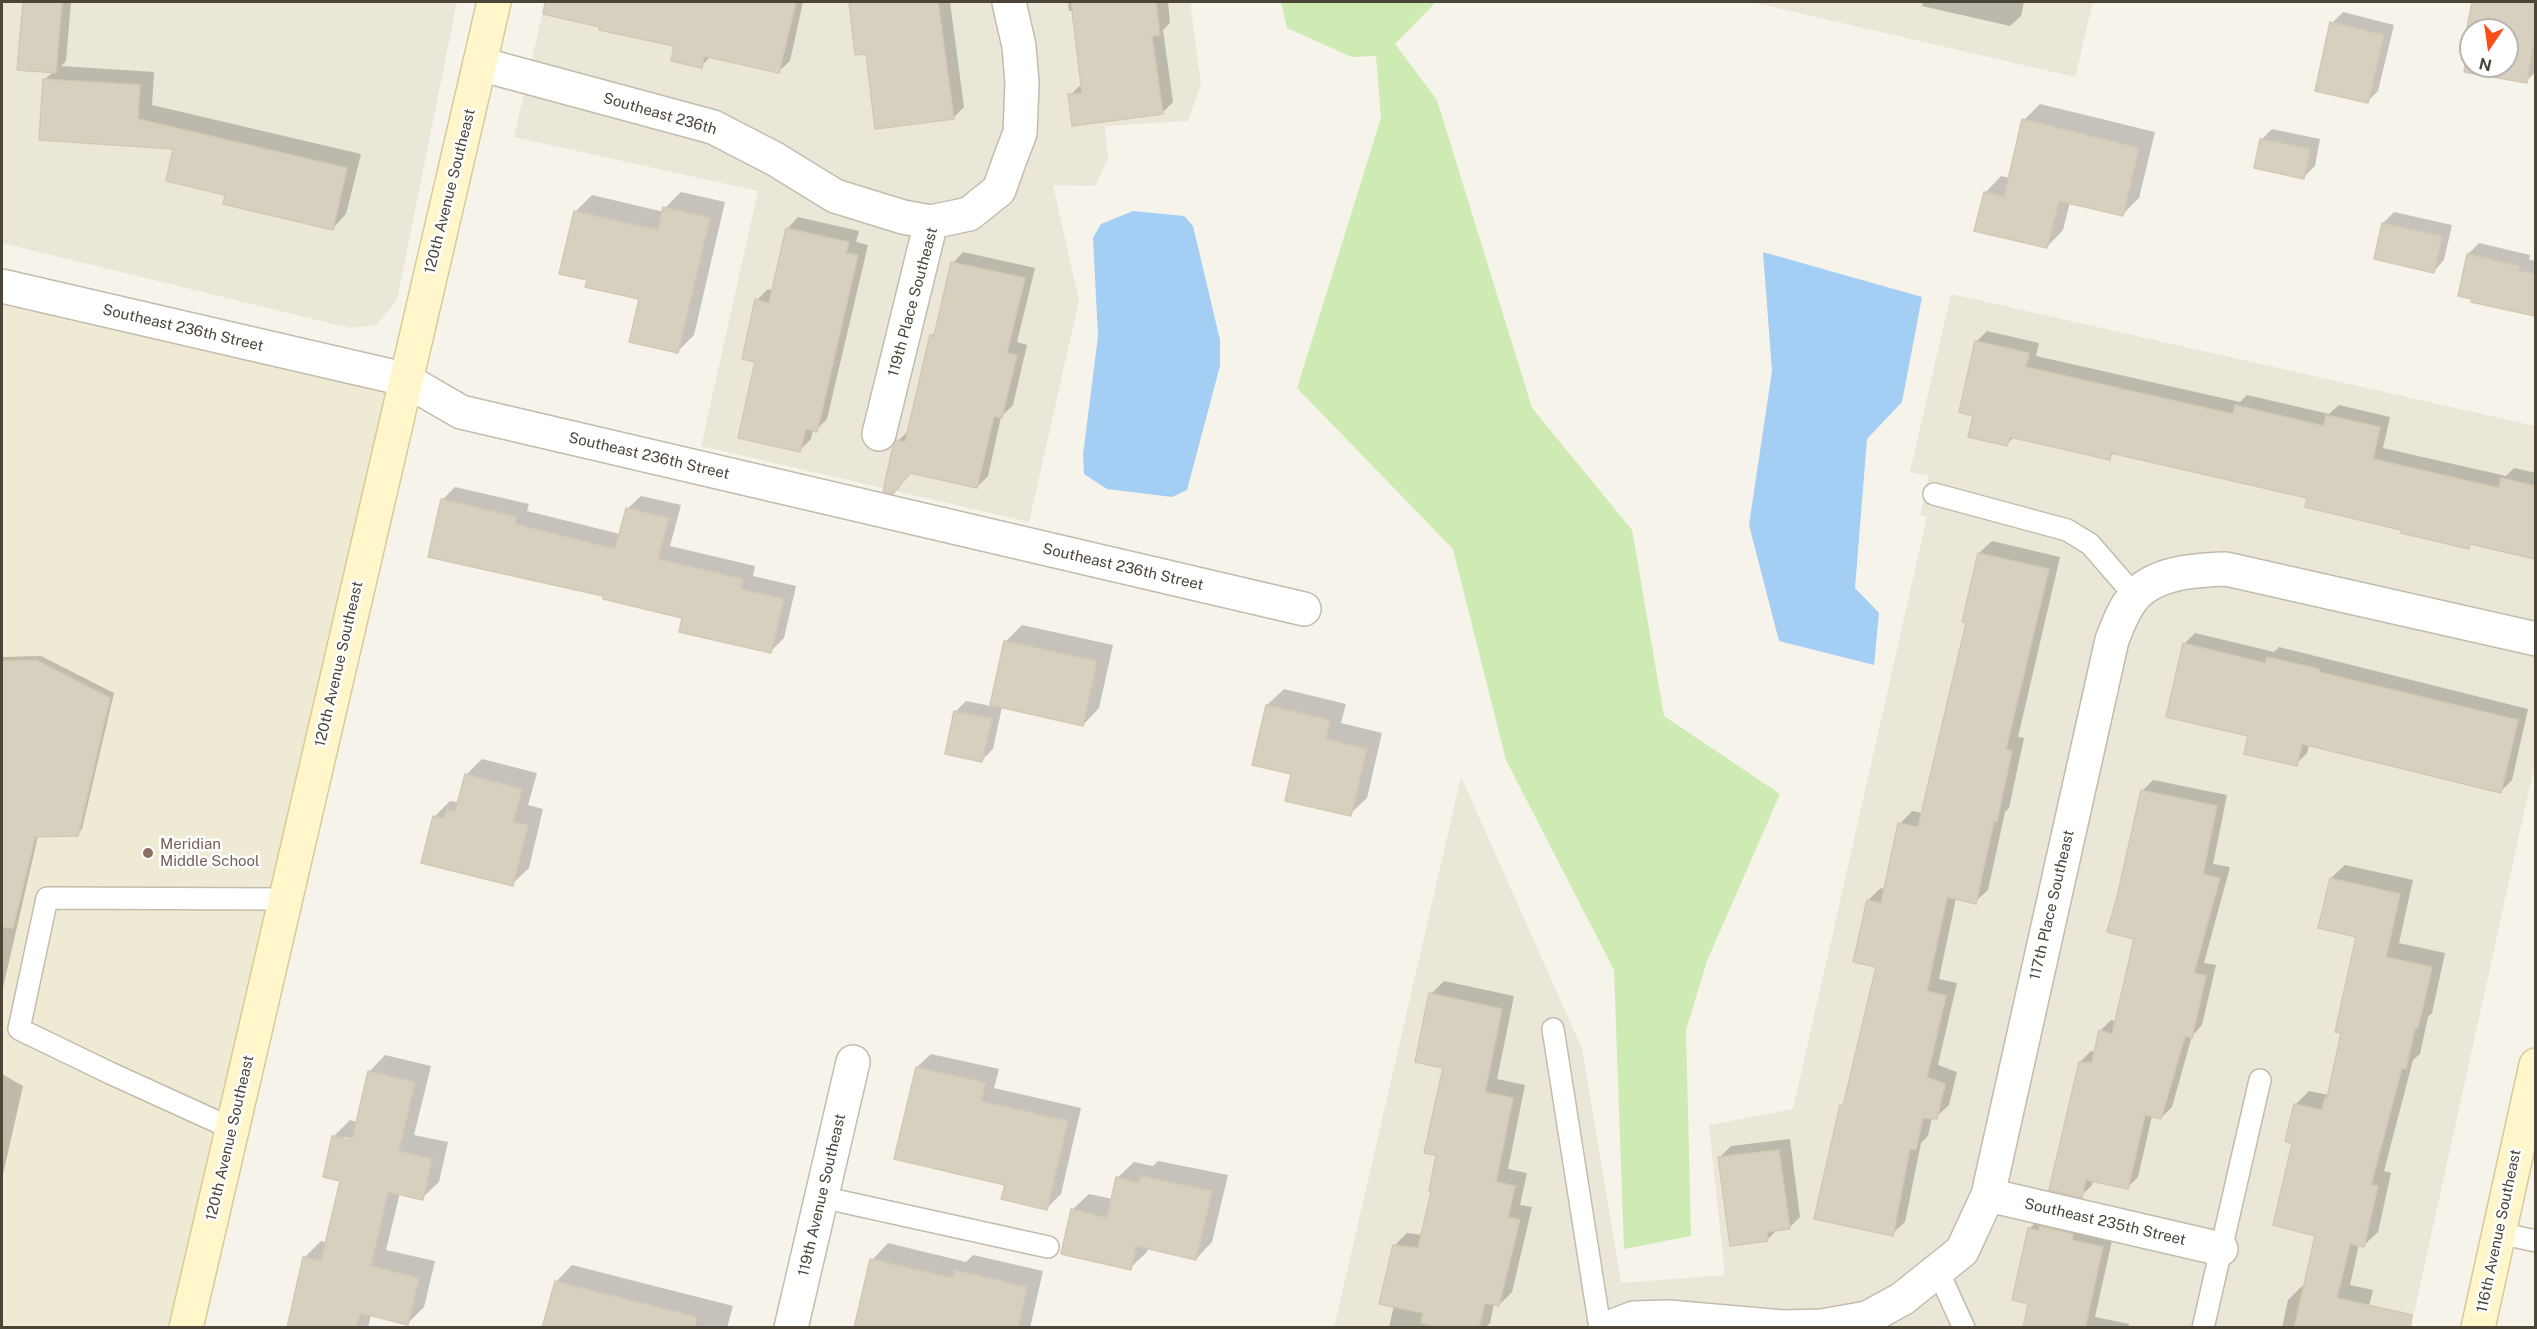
<!DOCTYPE html>
<html>
<head>
<meta charset="utf-8">
<style>
	body { margin:0 }
	#map { position:relative; width:2537px; height:1329px; overflow:hidden; background:#f6f3ea; font-family:"Public Sans",sans-serif }
	canvas { display:block }
	.frame { position:absolute; inset:0; border:3px solid #4b4538; pointer-events:none }
	.north { position:absolute; left:2459px; top:18px; width:60px; height:60px; box-sizing:border-box; background:#fff; border:2px solid #b7b5af; border-radius:50%; rotate:193deg; font-size:16px; font-weight:700; line-height:24px; text-align:center; color:#4b4538 }
	.north::after { content:''; display:block; margin:auto; width:21px; height:27px; background:#ff4d18; clip-path:polygon(50% 0,100% 100%,50% 72%,0 100%) }
</style>
</head>
<body>
<div id="map">
<canvas width="2537" height="1329"></canvas>
<div class="frame"></div>
<div class="north">N</div>
</div>
<script>
const c = document.querySelector('canvas').getContext('2d');
c.lineJoin = 'round';
function fillPath(path, color) { c.fillStyle = color; c.fill(path, 'evenodd'); }
function strokePath(path, color, width, dash) { c.strokeStyle = color; c.lineWidth = width; c.lineCap = dash ? 'butt' : 'round'; c.setLineDash(dash || []); c.stroke(path); }
function write(font, color, halo, rows, align = 'center') {
  c.font = font + ' "Public Sans",sans-serif'; c.lineWidth = 5; c.setLineDash([]); c.textBaseline = 'middle'; c.strokeStyle = halo; c.fillStyle = color; for (const [text, x, y, turn = 0] of rows) {
    c.save(); c.translate(x, y); c.rotate((+turn || 0) * Math.PI / 180); c.textAlign = isNaN(turn) ? turn : align; if (halo) c.strokeText(text, 0, 0); c.fillText(text, 0, 0); c.restore();
  }
}
fillPath(new Path2D(`
	M2,2H457L397,300L376,325L350,328L2,243Z
	M545,2H1190L1201,84L1188,121L1105,126L1108,158L1095,186L1053,185L1079,301L1029,522L701,446L758,191L514,137Z
	M1751,2H2093L2075,77Z
	M1951,294L2535,426V763L2411,1327L1938,1328L1937,1325L1931,1328H1334L1461,777L1582,1049L1621,1283L1725,1275L1709,1125L1793,1109L1927,517L1920,515L1929,476L1910,472Z`), '#eae6d8');
fillPath(new Path2D(`
	M2,286L404,379L185,1327L2,1328Z`), '#efead4');
fillPath(new Path2D(`
	M1281,2H1436L1395,44L1437,100L1532,408L1632,530L1664,716L1780,794L1707,961L1686,1030L1691,1236L1624,1249L1614,970L1506,760L1453,549L1297,388L1381,118L1376,56L1352,57L1287,28Z`), '#cdebb2');
fillPath(new Path2D(`
	M1133,211L1184,216L1193,226L1220,340V366L1187,490L1172,497L1107,489L1084,474L1083,455L1098,336L1093,238L1101,224Z
	M1763,252L1922,297L1902,402L1867,439L1855,588L1879,613L1874,665L1779,641L1749,525L1772,371Z`), '#a5cef4');
fillPath(new Path2D(`
	M26,2H71L66,61L61,66L154,72L152,105L361,154L346,214L332,229L227,194L175,147L44,80L53,72L19,68Z
	M573,2H803L790,61L779,71L711,56L701,66L676,45L569,18Z
	M850,2H950L964,107L953,118L867,52L856,54Z
	M1068,2H1168L1170,23L1163,30L1173,102L1162,113L1070,95L1082,84L1073,11H1069Z
	M1923,2H2024L2021,16L2010,26L1922,6Z
	M2473,2H2536V72L2526,81L2465,71L2471,38V66H2507V30L2468,32Z
	M2343,12L2394,25L2378,91L2368,101L2332,23Z
	M2040,104L2155,132L2139,198L2123,214L2070,202L2063,230L2047,247L1985,193L2001,176L2010,178L2024,120Z
	M2272,129L2320,139L2315,166L2304,177L2261,140Z
	M681,192L725,202L694,335L678,351L641,298L575,212L592,195L664,212L665,208Z
	M2394,212L2452,225L2444,260L2434,271L2383,223Z
	M798,217L859,231L856,242L868,245L827,419L816,430L813,429L811,439L800,450L757,361V300L768,289L773,291L788,228Z
	M2479,243L2530,255L2529,260L2536,261V315L2473,301L2468,254Z
	M963,252L1035,268L1017,342L1027,345L1013,405L1001,417L988,476L977,487L912,472L893,492L898,441L909,430L931,336L937,330L953,263Z
	M1987,331L2039,343L2036,356L2240,402L2247,395L2329,414L2339,405L2390,417L2383,448L2506,476L2514,468L2536,473V558L2472,543L2469,547L2403,529L2309,497L2115,452L2109,458L2015,436L2007,444L1975,414L1976,342Z
	M455,487L529,504L527,511L620,534L627,509L641,496L681,505L670,546L755,566L753,576L796,586L784,638L771,651L684,617L605,595L442,500Z
	M1992,541L2060,557L2018,737L2024,738L2009,808L2005,812L1988,890L1975,902L1956,898L1939,979L1957,983L1938,1065L1957,1072L1949,1105L1936,1117H1932L1928,1136L1921,1143L1905,1222L1892,1234L1842,1106L1845,1103L1878,966L1868,900L1881,888L1885,889L1900,824L1912,811L1923,813L1968,622L1979,553Z
	M1022,625L1113,645L1099,708L1083,725L1002,707L993,749L982,760L955,712L966,701L991,706L1006,641Z
	M2195,633L2274,652L2279,647L2528,709L2512,780L2501,791L2309,745L2307,753L2296,764L2184,644Z
	M41,656L114,693L82,829L77,835L38,836L2,992V657Z
	M1284,689L1346,704L1341,723L1382,733L1367,798L1350,814L1293,773L1267,705Z
	M482,759L537,773L528,805L543,809L529,868L512,884L434,817L450,801L456,802L460,798L466,775Z
	M2153,780L2227,795L2213,864L2230,867L2204,963L2216,965L2202,1025L2192,1036L2172,1107L2161,1118L2152,1116L2138,1177L2127,1188L2094,1180L2092,1185L2081,1196L2080,1062L2091,1051L2095,1052L2100,1031L2111,1020L2117,1022L2136,938L2142,791Z
	M2345,865L2413,880L2399,943L2445,953L2432,1013L2428,1017L2420,1054L2413,1060L2384,1171L2391,1173L2378,1232L2364,1245L2359,1244L2350,1285L2373,1290L2366,1318L2375,1328H2282L2288,1300L2302,1286L2305,1287L2317,1235L2293,1143L2295,1105L2309,1091L2329,1095L2343,1032L2358,936L2331,878Z
	M1444,981L1514,996L1497,1079L1525,1085L1508,1169L1527,1173L1520,1205L1532,1207L1512,1292L1499,1305L1494,1304L1490,1323L1485,1328H1389L1394,1305V1246L1407,1233L1422,1235L1432,1191L1445,1067L1431,994Z
	M931,1054L999,1069L994,1088L1081,1108L1061,1194L1047,1208L1006,1183L917,1067Z
	M385,1055L431,1066L414,1135L448,1142L439,1182L422,1198L400,1193L386,1250L435,1261L424,1307L408,1323L371,1315L368,1328H288L304,1258L321,1241L327,1243L342,1180L325,1176L334,1136L350,1120L357,1122L369,1072ZM344,1137L359,1140V1143L344,1140Z
	M2,1074L23,1086L2,1179Z
	M1790,1139L1800,1217L1789,1228L1778,1229L1767,1240L1720,1157L1731,1146Z
	M1158,1161L1228,1175L1212,1242L1196,1259L1148,1248L1147,1252L1130,1268L1072,1210L1089,1194L1113,1199L1117,1178L1134,1162L1153,1166Z
	M2040,1218L2113,1236L2095,1317L2129,1324L2128,1328H2024L2030,1303L2029,1229Z
	M888,1243L966,1262L973,1255L1043,1271L1030,1328H856L872,1260Z
	M572,1265L733,1306L727,1328H544L556,1282Z`), '#0003');
const building = new Path2D(`
	M23,2H62L56,73L17,70Z
	M545,2H796L779,73L704,56L702,68L671,61L674,46L599,30L600,27L543,14Z
	M849,2H938L954,119L875,129L866,54L855,55Z
	M1071,2H1156L1160,35L1152,36L1163,114L1072,126L1068,94L1082,93Z
	M2472,2H2535V32L2527,83L2464,72L2470,34L2466,33ZM2471,30H2507V66H2471Z
	M2330,22L2384,35L2368,103L2315,91Z
	M43,79L140,85L138,119L347,168L333,230L223,204L225,195L166,181L173,149L39,140Z
	M2022,119L2139,148L2123,216L2059,201L2047,248L1974,231L1984,192L2004,197Z
	M2260,139L2310,149L2304,179L2254,168Z
	M663,207L710,218L678,353L629,342L639,299L585,287L587,280L559,274L574,211L658,230Z
	M2382,223L2442,236L2434,273L2374,259Z
	M786,228L849,242L846,253L858,255L817,432L806,429L800,452L738,438L755,362L742,359L755,299L769,303Z
	M2467,254L2520,266L2519,271L2535,274V316L2471,302L2472,299L2458,296Z
	M951,262L1025,278L1007,353L1017,355L1002,418L994,416L977,488L910,473L893,494L883,491L893,446L896,440L905,442L930,335L934,336Z
	M1975,341L2029,353L2026,367L2233,414L2235,405L2324,426L2326,415L2380,427L2373,459L2499,488L2501,478L2535,486V559L2470,544L2469,549L2401,533V530L2305,507L2307,498L2111,453L2110,460L2010,437L2007,446L1968,437L1973,416L1959,412Z
	M441,499L517,517L515,524L615,549L626,508L669,518L658,559L743,579L741,589L784,599L771,653L679,632L682,618L603,599V596L428,557Z
	M1978,553L2049,569L2006,749L2012,751L1997,822L1994,821L1976,904L1947,897L1927,991L1946,996L1927,1077L1945,1084L1937,1119L1923,1118L1916,1150L1910,1149L1893,1236L1814,1219L1840,1105L1843,1106L1876,967L1853,962L1867,900L1881,903L1898,823L1918,827L1966,623L1962,622Z
	M1004,641L1097,661L1083,726L990,705Z
	M2183,643L2265,663L2267,657L2319,669V672L2518,720L2501,793L2302,744L2297,766L2244,754L2248,736L2166,717Z
	M36,660L110,698L78,836L35,837L13,928L2,927V661Z
	M1266,705L1330,720L1326,739L1367,749L1351,816L1285,801L1291,774L1252,765Z
	M954,711L992,719L982,762L945,754Z
	M465,774L522,789L513,822L528,825L513,886L421,863L433,816L444,819L447,809L455,812Z
	M2141,790L2217,806L2203,874L2220,878L2194,973L2206,976L2192,1038L2185,1036L2161,1119L2145,1115L2128,1189L2086,1180L2082,1198L2049,1190L2079,1062L2092,1063L2099,1030L2112,1034L2134,939L2107,932L2117,897Z
	M2330,878L2400,894L2386,957L2432,967L2418,1028H2415L2406,1069L2402,1068L2371,1185L2378,1186L2364,1247L2350,1244L2337,1298L2412,1315L2410,1328H2294L2315,1236L2273,1225L2292,1144L2285,1141L2294,1104L2322,1110L2325,1098H2327L2341,1033L2335,1032L2356,937L2318,928Z
	M1429,993L1502,1009L1485,1092L1513,1098L1496,1182L1515,1186L1508,1217L1520,1220L1499,1306L1485,1303L1479,1328H1441L1421,1323L1423,1313L1379,1304L1393,1245L1418,1248L1431,1192L1429,1191L1436,1155L1424,1153L1443,1068L1415,1062Z
	M916,1067L986,1083L981,1101L1068,1121L1047,1210L1001,1199L1005,1185L894,1159Z
	M368,1071L415,1082L399,1151L432,1159L423,1200L388,1192L371,1266L419,1278L408,1325L360,1313L356,1328H287L303,1257L321,1261L340,1181L323,1177L332,1136L352,1140Z
	M1779,1150L1790,1229L1767,1232L1768,1241L1730,1246L1718,1157Z
	M1141,1176L1212,1191L1196,1260L1136,1246L1131,1270L1061,1254L1071,1209L1107,1218L1116,1177L1139,1183Z
	M2040,1226L2073,1234L2072,1240L2103,1247L2085,1328H2023L2028,1304L2012,1300L2028,1228L2039,1231Z
	M870,1259L953,1278L955,1270L1027,1287L1018,1328H854Z
	M555,1281L697,1317L695,1328H542Z`);
fillPath(building, '#d8d0bf');
strokePath(building, '#d3c9b2', 1.5);
const lane = new Path2D(`
	M1934,494L2067,530L2090,544L2135,596
	M1553,1029L1600,1328
	M233,1129L110,1073L19,1029L47,898L286,899
	M821,1197L1048,1247
	M2499,1233L2536,1241
	M1938,1271L1964,1328
	M2203,1328L2260,1080`);
const street = new Path2D(`
	M480,64L713,127L775,159L835,196L903,217L931,222L969,214L999,190L1010,159L1020,133L1022,83L1019,46L1009,2
	M2,286L404,379L461,412L1304,609
	M879,434L931,222
	M1988,1195L2221,1249
	M791,1328L853,1062
	M1608,1328L1634,1318L1668,1317L1783,1327L1822,1326L1867,1318L1902,1299L1962,1251L1988,1195L2112,640C2118,625 2123,610 2133,598C2154,572 2196,570 2226,569L2536,639`);
const secondary = new Path2D(`
	M186,1328L494,2
	M2478,1328L2536,1065`);
strokePath(lane, '#c2bcac', 24);
strokePath(street, '#c2bcac', 36);
strokePath(secondary, '#d8cb98', 36);
strokePath(lane, '#fff', 21);
strokePath(street, '#fff', 33);
strokePath(secondary, '#fff6cb', 33);
for (const [x, y, r, color] of [
	[148,853,6,"#8d6e63"]
]) { const dot = new Path2D(); dot.arc(x, y, r, 0, 2 * Math.PI); c.fillStyle = color; c.fill(dot); strokePath(dot, '#fff', 2); }
write('15px', '#4b4538', '#fff', [
	["Southeast 236th",660,114,16],
	["120th Avenue Southeast",450,191,-76],
	["119th Place Southeast",913,302,-75],
	["Southeast 236th Street",183,328,13],
	["Southeast 236th Street",649,456,13],
	["Southeast 236th Street",1123,567,13],
	["120th Avenue Southeast",339,664,-77],
	["117th Place Southeast",2052,905,-77],
	["120th Avenue Southeast",230,1138,-77],
	["119th Avenue Southeast",822,1195,-77],
	["Southeast 235th Street",2105,1222,13],
	["116th Avenue Southeast",2499,1231,-78]
]);
write('15px', '#785e54', '#fff', [
	["Meridian",160,844],
	["Middle School",160,861]
], 'left');
</script>
</body>
</html>
